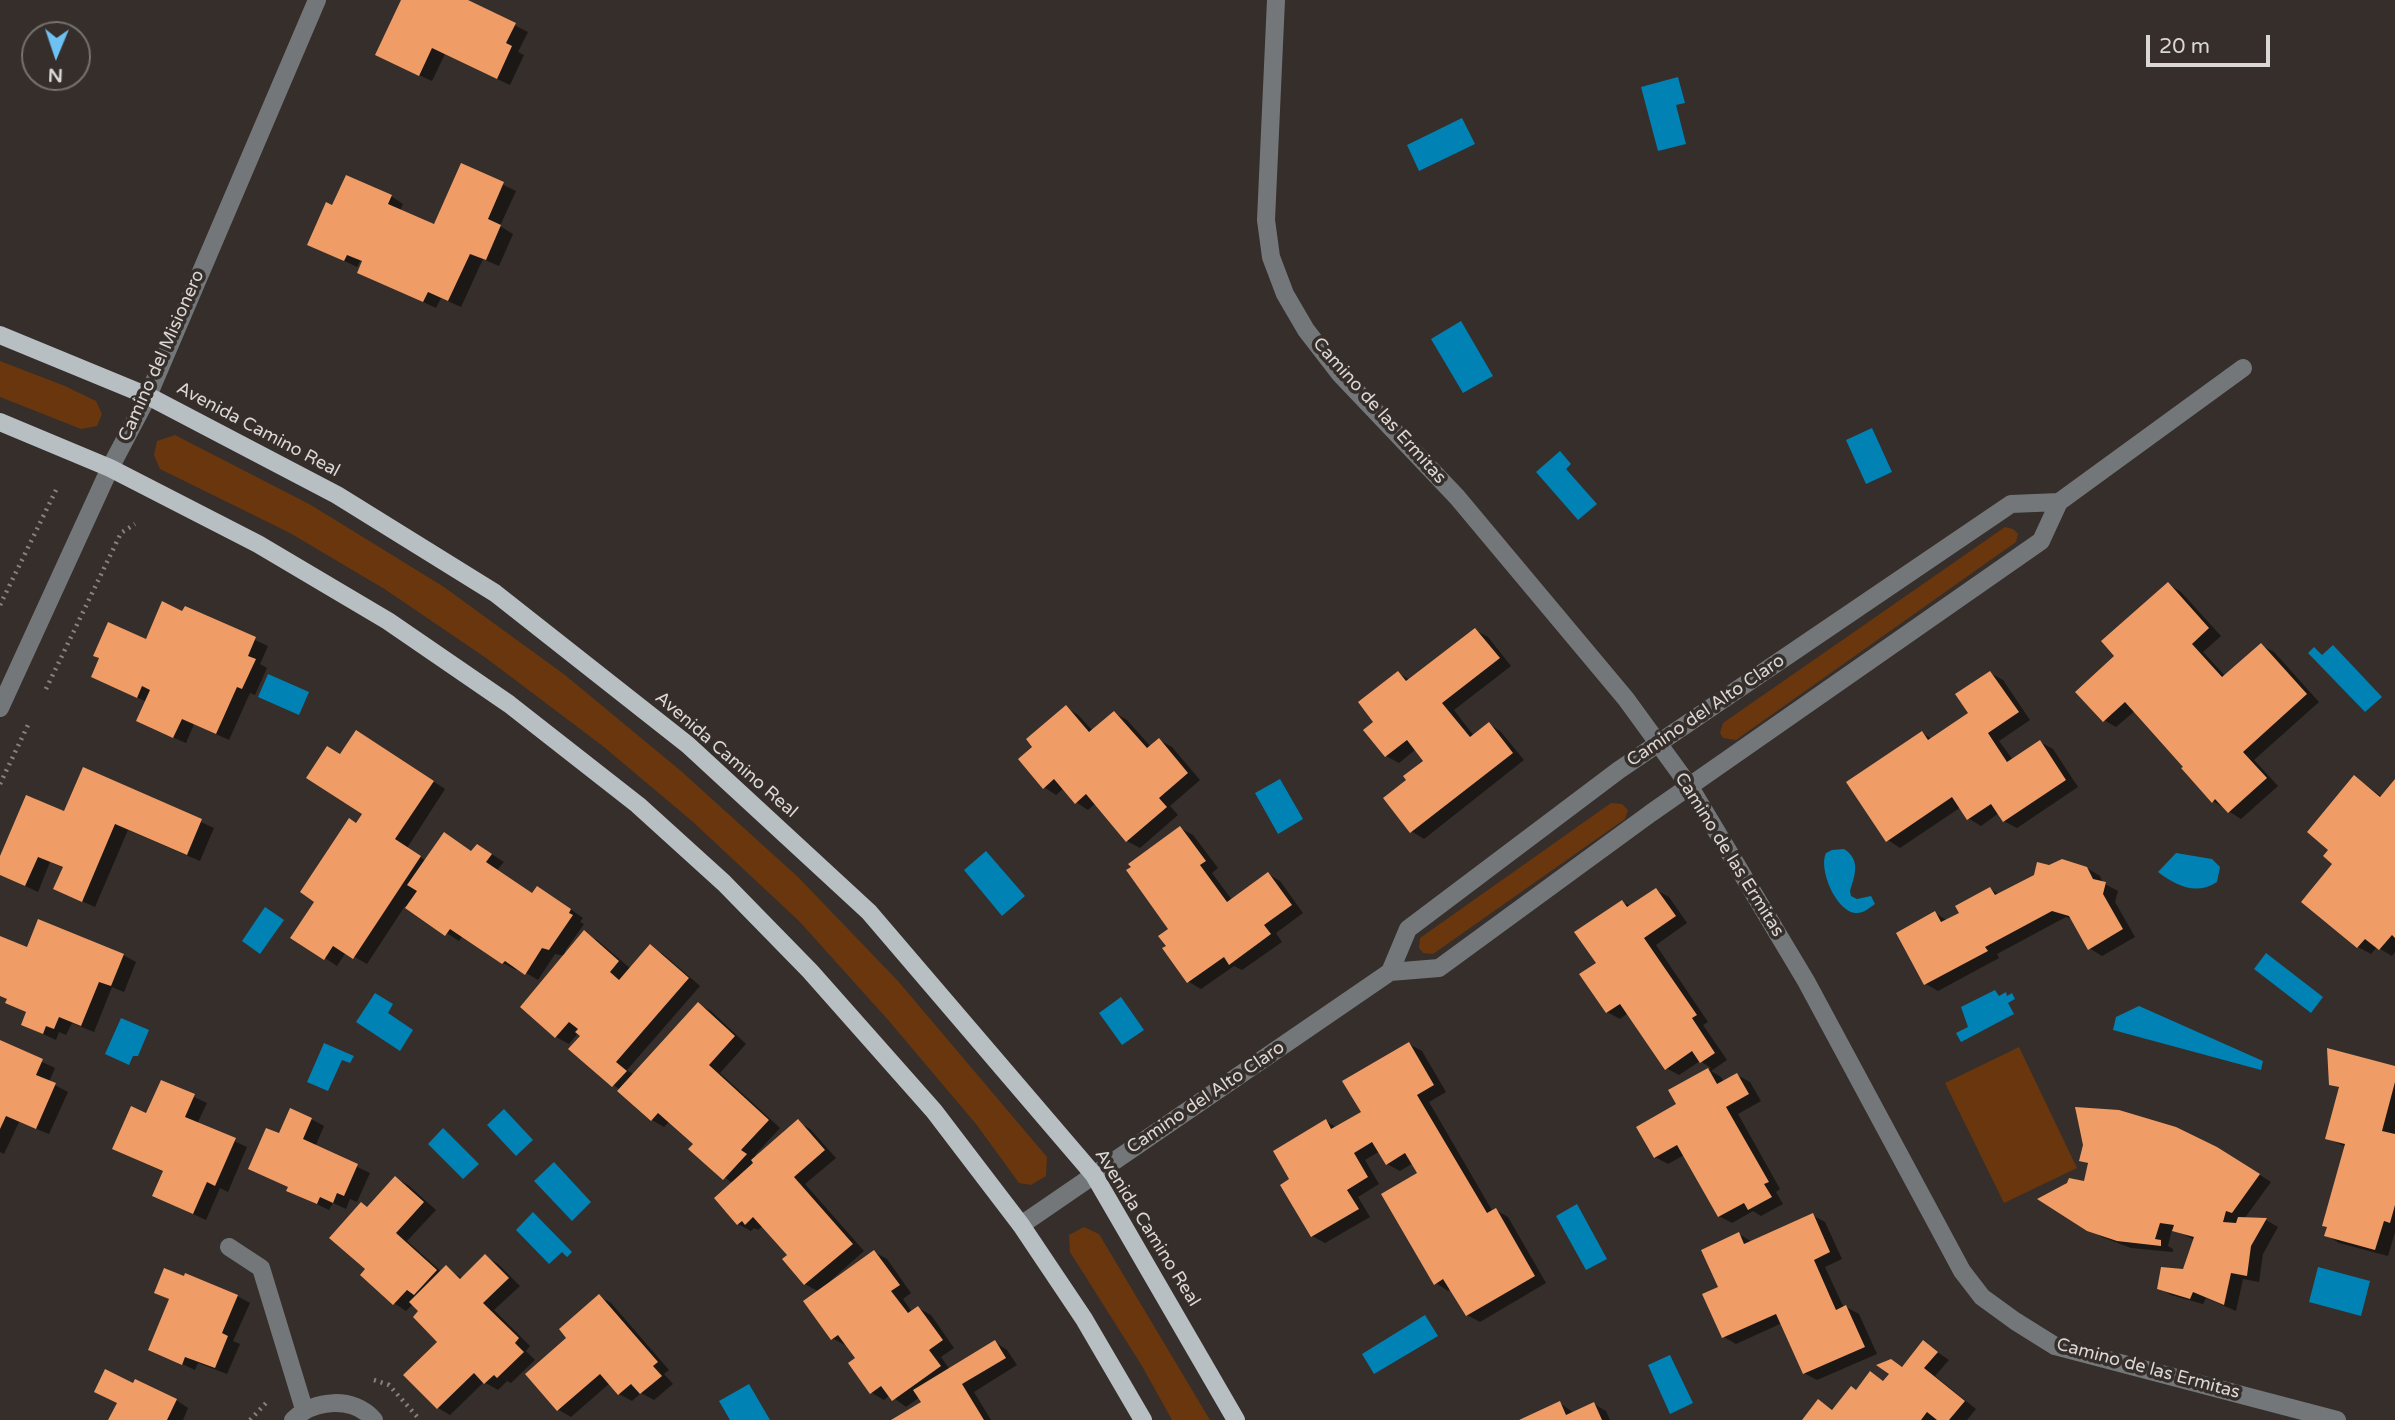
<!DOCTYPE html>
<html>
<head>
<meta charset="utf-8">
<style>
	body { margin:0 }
	#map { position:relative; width:2395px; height:1420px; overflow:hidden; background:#352e2a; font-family:"Varela Round",sans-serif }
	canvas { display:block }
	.north { position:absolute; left:21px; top:21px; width:70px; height:70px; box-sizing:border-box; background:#352e2a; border:2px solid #77726e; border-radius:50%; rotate:182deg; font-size:19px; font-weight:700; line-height:28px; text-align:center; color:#dbd7d4 }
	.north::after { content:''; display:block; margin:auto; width:24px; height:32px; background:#6dc2f3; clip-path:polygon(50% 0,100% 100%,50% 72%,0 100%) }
	.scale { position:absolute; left:2146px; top:35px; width:124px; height:32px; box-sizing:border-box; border:4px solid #dbd7d4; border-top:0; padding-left:9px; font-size:21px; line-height:24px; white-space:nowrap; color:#dbd7d4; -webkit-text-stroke:5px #352e2a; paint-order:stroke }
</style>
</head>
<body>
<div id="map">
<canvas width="2395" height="1420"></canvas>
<div class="north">N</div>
<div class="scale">20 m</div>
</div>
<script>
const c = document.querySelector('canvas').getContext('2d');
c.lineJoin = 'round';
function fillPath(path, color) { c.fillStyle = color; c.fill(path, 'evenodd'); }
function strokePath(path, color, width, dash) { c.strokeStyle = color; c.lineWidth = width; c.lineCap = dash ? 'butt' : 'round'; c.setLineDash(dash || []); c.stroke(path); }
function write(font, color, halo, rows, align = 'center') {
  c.font = font + ' "Varela Round",sans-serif'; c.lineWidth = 7; c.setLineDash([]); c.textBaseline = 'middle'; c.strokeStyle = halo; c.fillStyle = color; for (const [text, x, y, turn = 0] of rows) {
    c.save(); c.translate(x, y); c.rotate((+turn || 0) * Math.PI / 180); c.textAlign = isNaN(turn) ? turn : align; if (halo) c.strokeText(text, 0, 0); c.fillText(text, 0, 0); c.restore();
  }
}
fillPath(new Path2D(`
	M0,361L65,386L96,401L102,414L97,426L81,429L0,397Z
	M175,435L311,505L444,587L565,675L681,771L798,877L898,981L1047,1157L1046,1176L1031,1185L1019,1183L976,1124L889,1021L799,921L693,822L604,747L486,658L386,590L290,533L160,469L154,455L157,441Z
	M2005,527L2013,529L2018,534L2016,542L1736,740L1723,738L1720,733L1723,723Z
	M1611,803L1622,804L1628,810L1625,819L1433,954L1423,953L1419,948L1420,938Z
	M2019,1047L2077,1168L2004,1203L1945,1083Z
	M1084,1227L1099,1234L1210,1420H1172L1142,1366L1070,1252L1069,1235Z`), '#69360e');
fillPath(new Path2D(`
	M1678,77L1685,103L1676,105L1686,144L1658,151L1641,87Z
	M1462,118L1475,144L1419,171L1407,145Z
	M1461,321L1493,376L1463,393L1431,339Z
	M1872,428L1892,472L1866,484L1846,440Z
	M1560,451L1571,464L1566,469L1597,504L1578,520L1536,472Z
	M2333,645L2382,697L2365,712L2308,653L2314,647L2322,655Z
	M268,674L309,692L299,715L258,697Z
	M1280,779L1303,819L1278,834L1255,793Z
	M1844,849C1861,860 1855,875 1850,891L1851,896L1857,899L1871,896L1875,904C1869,908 1863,914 1855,913C1836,911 1818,869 1826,853L1832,850Z
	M986,851L1025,896L1002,916L964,870Z
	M2176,853L2212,859L2220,867L2217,882C2196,896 2175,885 2158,872Z
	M265,907L284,920L260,954L242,941Z
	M2266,953L2323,997L2311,1013L2254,969Z
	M1995,990L1999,996L2006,992L2007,996L2012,993L2015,999L2008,1003L2014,1014L1961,1042L1956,1033L1968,1027L1961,1007Z
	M375,993L393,1004L388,1013L413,1030L400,1051L356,1022Z
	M1121,997L1144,1030L1122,1045L1099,1013Z
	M2139,1006L2263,1061L2261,1070L2113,1030L2116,1017Z
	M121,1018L149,1030L138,1056H133L129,1065L105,1054Z
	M324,1043L354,1056L350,1063L342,1060L328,1091L307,1082Z
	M504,1109L533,1140L516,1156L487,1125Z
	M443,1128L479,1164L463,1179L428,1144Z
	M554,1162L591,1202L572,1221L534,1181Z
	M1577,1204L1607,1259L1586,1270L1556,1216Z
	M533,1212L572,1252L567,1257L562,1252L549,1264L516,1230Z
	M2318,1267L2370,1281L2361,1316L2309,1302Z
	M1425,1315L1438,1336L1374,1374L1362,1354Z
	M1670,1355L1693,1403L1670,1414L1648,1365Z
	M749,1384L770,1420H730L719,1401Z`), '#0182b5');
fillPath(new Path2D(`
	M403,0H464L528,32L518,52L524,55L510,85L445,54L432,81L389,61Z
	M462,165L516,191L500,226L513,234L499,266L483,259L461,307L441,298L436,308L359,272L364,262L360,261L357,267L309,244L333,207L391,196L403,204L400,211L435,226Z
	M2168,584L2181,592L2221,636L2203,652L2226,677L2261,645L2274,652L2319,702L2254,760L2278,786L2241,819L2213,801L2186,767L2136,710L2116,727L2104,720L2117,656Z
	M186,608L268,646L260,664L267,668L255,695L250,693L229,740L194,724L186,743L151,728L147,702L105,683L146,641L183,613Z
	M1475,630L1488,637L1511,666L1454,710L1474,736L1489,724L1501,732L1524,760L1424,839L1411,831L1408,780L1426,761L1416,749L1399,763L1386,756L1376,723L1398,673L1410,680Z
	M1990,673L2003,680L2030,720L1999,741L2013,760L2040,742L2053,749L2078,787L2017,828L2004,821L1999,813L1981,826L1968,818L1961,807L1900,848L1888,840L1922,733L1932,739L1970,713Z
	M1066,707L1078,715L1093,731L1114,713L1127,720L1151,747L1159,740L1172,747L1200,780L1170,806L1178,815L1140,848L1127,841L1096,803L1088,810L1076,802L1064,788L1056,795L1044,787L1035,747Z
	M369,739L445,789L407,848L426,861L473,853H490L504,862L497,870L533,895H550L583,918L580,922L584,924L565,951L567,953L584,933L597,940L631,969L651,947L663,954L700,986L627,1070L634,1075L698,1004L711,1011L746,1044L720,1073L780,1128L755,1155L757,1157L798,1122L810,1129L836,1158L805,1184L864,1251L830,1281L832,1283L874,1252L887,1259L911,1293L903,1299L912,1312L918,1308L931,1315L954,1348L941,1357L950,1370L995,1342L1007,1350L1017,1365L974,1392L991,1420H894L923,1403L920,1397L906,1407L890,1395L884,1400L872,1393L850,1363L857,1358L847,1344L845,1345L832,1338L819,1292L805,1284L784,1259L789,1255L763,1226L758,1230L754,1228L751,1231L738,1224L733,1184L691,1149L696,1144L670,1121L664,1127L652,1120L620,1090L570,1049L582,1036L579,1032L569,1044L556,1037L522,1007L565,956L555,954L538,980L518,968L516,970L503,963L463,935L459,941L405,906L367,964L346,952L337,966L325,958L317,901L364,814L341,756Z
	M84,769L214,828L200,861L128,830L95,907L68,895L64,868L50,862L38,892L0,874V861L65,814Z
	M2355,777L2382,797L2395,782V952L2392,956L2377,947L2371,954L2358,947L2304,902L2334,863L2331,850Z
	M1180,828L1193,835L1218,868L1212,873L1232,900L1268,874L1280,881L1303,913L1276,933L1282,942L1242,970L1234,966L1201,989L1189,982L1169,947Z
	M2049,867L2087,868L2100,876L2103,883L2118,891L2115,902L2135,937L2102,956L2089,948L2073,919L2066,917L1997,954L1999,958L1938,991L1926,984L1935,913L1948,921L1961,913L1990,889L2000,895Z
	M1656,890L1669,897L1687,923L1656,945L1708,1022L1703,1025L1727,1060L1711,1071L1721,1077L1724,1082L1737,1075L1750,1082L1761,1101L1738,1114L1780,1189L1776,1192L1783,1204L1761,1216L1753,1211L1732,1223L1719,1216L1684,1155L1668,1164L1655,1157L1678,1104L1670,1091L1711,1068L1700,1061L1679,1075L1666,1068L1628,1013L1620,1019L1607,1012L1598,963L1622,902L1631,906Z
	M0,938L28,950L123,955L136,962L124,992L112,987L94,1032L72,1023L66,1035L59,1032L56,1040L23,1025L27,1013L7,1003L8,999L0,995Z
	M0,1042L55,1068L49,1082L68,1092L49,1134L19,1122L4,1154L0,1152Z
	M1409,1044L1422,1051L1446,1092L1429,1102L1493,1212L1496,1210L1508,1217L1546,1283L1480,1322L1467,1315L1451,1289L1448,1291L1436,1283L1419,1173L1413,1163L1400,1171L1387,1164L1380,1151L1365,1160L1379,1184L1358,1197L1370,1217L1325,1243L1312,1236L1291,1179L1326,1121L1337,1128L1363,1113Z
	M2395,1068V1232L2388,1256L2339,1243L2326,1235L2346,1147L2327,1138L2341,1089L2331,1083Z
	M162,1082L207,1103L197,1124L247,1147L228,1192L220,1188L206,1220L154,1196L164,1172L127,1155Z
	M311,1119L324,1126L315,1147L370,1173L357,1202L350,1199L346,1209L333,1203L329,1210L288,1190L290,1187L280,1135Z
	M2230,1156L2271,1182L2244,1219L2266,1220L2278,1227L2263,1254L2259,1282L2243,1279L2236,1311L2206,1298L2203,1304L2171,1295L2159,1288L2184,1271L2195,1240L2172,1229L2168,1246L2173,1249V1252L2131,1248L2102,1237L2088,1229L2085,1183L2090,1165L2081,1160Z
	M396,1178L408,1185L436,1210L407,1241L442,1272L446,1268L463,1279L485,1256L498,1264L520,1286L494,1310L530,1346L526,1351L535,1360L511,1383L507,1381L498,1390L484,1382L450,1415L438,1408L440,1342L421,1311L413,1304L406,1311L394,1303L368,1269V1208Z
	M1812,1215L1825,1222L1842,1259L1825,1267L1844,1308L1846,1307L1859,1314L1877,1354L1817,1380L1804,1373L1782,1323L1736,1344L1724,1337L1721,1288L1739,1234L1752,1242Z
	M156,1292L237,1296L250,1303L233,1341L240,1344L227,1374L198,1363L195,1370L150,1349L170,1300Z
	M599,1296L611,1303L669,1370L664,1374L673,1384L654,1400L641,1393L632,1401L619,1394L610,1383L571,1417L559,1410L527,1374L569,1338Z
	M1924,1343L1949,1360L1935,1376L1976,1409L1967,1420H1804L1819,1401L1833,1410L1857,1391L1871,1373L1885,1382L1891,1374V1361L1903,1367Z
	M134,1385L176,1400L188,1408L183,1420H110Z
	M1560,1403L1574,1413L1594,1404L1606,1411L1610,1420H1523Z`), '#0007');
fillPath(new Path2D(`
	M401,0H468L516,23L506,43L512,46L497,79L432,48L419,76L375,55Z
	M461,163L504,182L488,219L501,225L486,260L470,254L448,301L428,292L423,302L357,273L362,261L347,255L344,261L307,245L326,202L332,205L346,175L392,195L388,204L434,224Z
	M2168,582L2209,628L2192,644L2222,677L2261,643L2307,694L2243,752L2267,778L2228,813L2215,799L2212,803L2181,768L2183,767L2125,702L2103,722L2075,692L2114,656L2101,641Z
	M162,601L182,611L185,606L256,637L248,656L256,659L242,689L237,687L216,734L182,719L173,738L136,721L150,690L142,686L137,698L91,677L99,658L93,656L108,622L146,639Z
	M1475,628L1500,658L1442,703L1470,737L1489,722L1513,753L1410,833L1383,798L1406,780L1403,776L1423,761L1407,740L1385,757L1363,730L1373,722L1358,702L1398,671L1406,681Z
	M1990,671L2019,712L1988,733L2007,762L2040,740L2066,780L2003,822L1991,804L1967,820L1952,797L1886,842L1846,782L1922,731L1928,740L1968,713L1955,694Z
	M1066,705L1089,732L1114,711L1147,748L1159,738L1188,773L1159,798L1167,807L1126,842L1086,794L1075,804L1054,779L1043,789L1018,759L1032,747L1026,739Z
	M356,730L434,781L395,839L421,856L353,959L333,946L324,960L290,938L314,902L300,892L349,818L356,823L362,814L306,778L327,746L340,754Z
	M83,767L202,819L187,855L115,824L82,902L53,889L63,867L38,857L25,886L0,875V856L26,795L64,811Z
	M2354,775L2380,797L2395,779V938L2392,935L2379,950L2365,939L2357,948L2301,902L2332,864L2323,856L2328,850L2307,832Z
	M1180,826L1206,861L1200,865L1227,902L1268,872L1292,905L1264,925L1271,934L1229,965L1224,957L1187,983L1162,948L1166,946L1158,936L1168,929L1126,870L1131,867L1128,864Z
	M444,832L471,851L477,844L492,854L486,862L532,893L537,886L571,909L569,913L573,915L549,950L542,948L525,975L505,961L502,964L450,929L445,936L405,908L417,891L407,885Z
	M2062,859L2087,867L2093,879L2106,882L2103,894L2123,929L2088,950L2069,916L2052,911L1985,947L1988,951L1924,985L1896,933L1935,911L1941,922L1959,913L1955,906L1990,887L1995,895L2034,875L2037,862L2049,865Z
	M1656,888L1676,916L1644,938L1697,1015L1692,1018L1715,1053L1700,1063L1692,1051L1665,1070L1620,1004L1606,1013L1579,974L1596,963L1574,932L1622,900L1627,907Z
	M38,919L124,954L111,986L99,982L81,1026L59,1017L54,1029L46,1026L43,1034L21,1025L26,1012L5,1003L7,999L0,996V936L27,947Z
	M584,930L619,961L610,972L619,980L650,944L689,978L616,1062L627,1071L612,1087L568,1049L580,1036L575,1032L578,1029L569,1022L555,1038L520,1007Z
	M698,1002L735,1036L709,1065L769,1120L741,1150L747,1154L723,1180L688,1149L693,1144L658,1113L651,1121L617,1091Z
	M0,1040L43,1059L36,1075L56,1083L36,1129L6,1116L0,1129Z
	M1409,1042L1434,1085L1417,1095L1487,1213L1496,1208L1535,1276L1466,1316L1443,1279L1434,1285L1381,1194L1417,1173L1405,1153L1386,1165L1372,1142L1354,1153L1368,1177L1347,1190L1359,1209L1311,1237L1280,1185L1289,1179L1273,1151L1326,1119L1331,1129L1361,1112L1342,1081Z
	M2327,1048L2395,1066V1082L2382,1131L2395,1134V1205L2390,1223L2384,1221L2375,1250L2324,1236L2327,1227L2322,1226L2345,1144L2325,1139L2339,1087L2329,1085Z
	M1708,1068L1717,1084L1737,1073L1749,1094L1726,1107L1769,1182L1764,1184L1772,1197L1748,1210L1744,1203L1718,1217L1677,1145L1654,1158L1636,1127L1676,1104L1668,1090Z
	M161,1080L195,1094L185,1117L236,1138L215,1186L207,1182L193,1214L152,1196L163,1171L112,1149L131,1106L146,1113Z
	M2075,1107L2119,1110L2176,1127L2217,1147L2260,1174L2232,1213L2226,1211L2223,1222L2236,1223L2238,1217L2267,1218L2251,1246L2247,1276L2231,1273L2224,1305L2193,1292L2190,1299L2157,1289L2161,1267L2183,1269L2194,1237L2172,1231L2174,1225L2160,1223L2155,1239L2161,1240V1246L2117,1241L2087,1231L2037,1199L2067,1183L2069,1178L2084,1181L2088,1163L2079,1161L2083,1145Z
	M290,1108L312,1118L303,1139L358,1164L344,1196L337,1193L333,1203L320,1197L317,1204L286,1191L288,1187L248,1169L266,1128L279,1133Z
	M798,1119L825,1150L794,1177L853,1244L804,1285L782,1259L787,1255L753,1217L745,1225L742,1221L737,1225L714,1198L753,1163L751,1160Z
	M395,1176L424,1202L396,1233L437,1270L414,1295L407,1290L393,1305L360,1275L365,1269L329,1238L361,1202L367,1207Z
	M1813,1213L1830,1252L1814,1260L1836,1310L1846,1305L1865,1347L1803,1374L1776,1314L1722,1338L1702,1294L1718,1287L1701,1250L1739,1232L1744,1244Z
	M874,1250L900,1285L891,1291L908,1313L918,1306L943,1340L929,1350L941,1366L892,1401L881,1386L870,1394L848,1363L855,1358L838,1335L831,1340L803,1301Z
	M485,1254L509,1278L483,1303L519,1338L515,1343L524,1352L497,1378L494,1375L484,1384L474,1373L437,1409L403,1375L437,1342L413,1317L418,1311L409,1302L446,1265L460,1279Z
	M164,1268L184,1276L185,1273L238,1295L222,1333L228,1336L215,1368L185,1357L182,1365L148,1350L169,1299L154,1293Z
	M599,1294L658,1362L653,1366L662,1376L640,1394L631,1384L618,1395L600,1374L557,1411L525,1374L566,1338L559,1329Z
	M995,1340L1006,1358L962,1384L984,1420H891L921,1402L913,1390Z
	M1923,1340L1938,1352L1924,1368L1965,1401L1949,1420H1937L1927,1412L1921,1420H1802L1818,1399L1832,1410L1851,1386L1856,1390L1870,1371L1883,1381L1889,1374L1876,1365L1891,1359L1902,1367Z
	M105,1369L133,1383L135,1379L177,1399L167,1420H108L117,1403L94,1392Z
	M1560,1401L1566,1415L1594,1402L1602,1420H1519Z`), '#ef9c66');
strokePath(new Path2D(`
	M0,605L58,486
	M46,689L121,533L135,524
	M0,784L28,725
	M374,1380L389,1385L420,1420
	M250,1420L267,1402`), '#87827e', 4.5, [2, 5]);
strokePath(new Path2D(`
	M1276,0L1266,220L1271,257L1285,294L1306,330L1340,374L1457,497L1626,699L1690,787L1806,981L1962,1271L1982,1297L2015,1321L2055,1346L2337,1420
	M0,708L110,468L148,396L317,0
	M1390,972L1408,929L1619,770L2011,504L2059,502
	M1021,1225L1390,972L1439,968L1651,813L2041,541L2059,502L2243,368
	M229,1247L261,1268L304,1409
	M293,1420C314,1399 354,1396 374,1420`), '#74777a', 18);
strokePath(new Path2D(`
	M0,335L148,396L337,495L495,593L688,745L869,912L1094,1175L1236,1420
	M0,422L110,468L258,544L388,621L509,704L638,805L724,883L810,971L934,1111L1021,1225L1084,1319L1143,1420`), '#b7bfc3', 18);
write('18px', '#dbd7d4', '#352e2a', [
	["Camino del Misionero",162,356,-66],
	["Camino de las Ermitas",1379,411,48],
	["Avenida Camino Real",258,430,28],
	["Camino del Alto Claro",1706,711,-34],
	["Avenida Camino Real",726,755,41],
	["Camino de las Ermitas",1729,855,58],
	["Camino del Alto Claro",1206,1098,-34],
	["Avenida Camino Real",1147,1228,58],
	["Camino de las Ermitas",2148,1369,15]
]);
</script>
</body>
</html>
